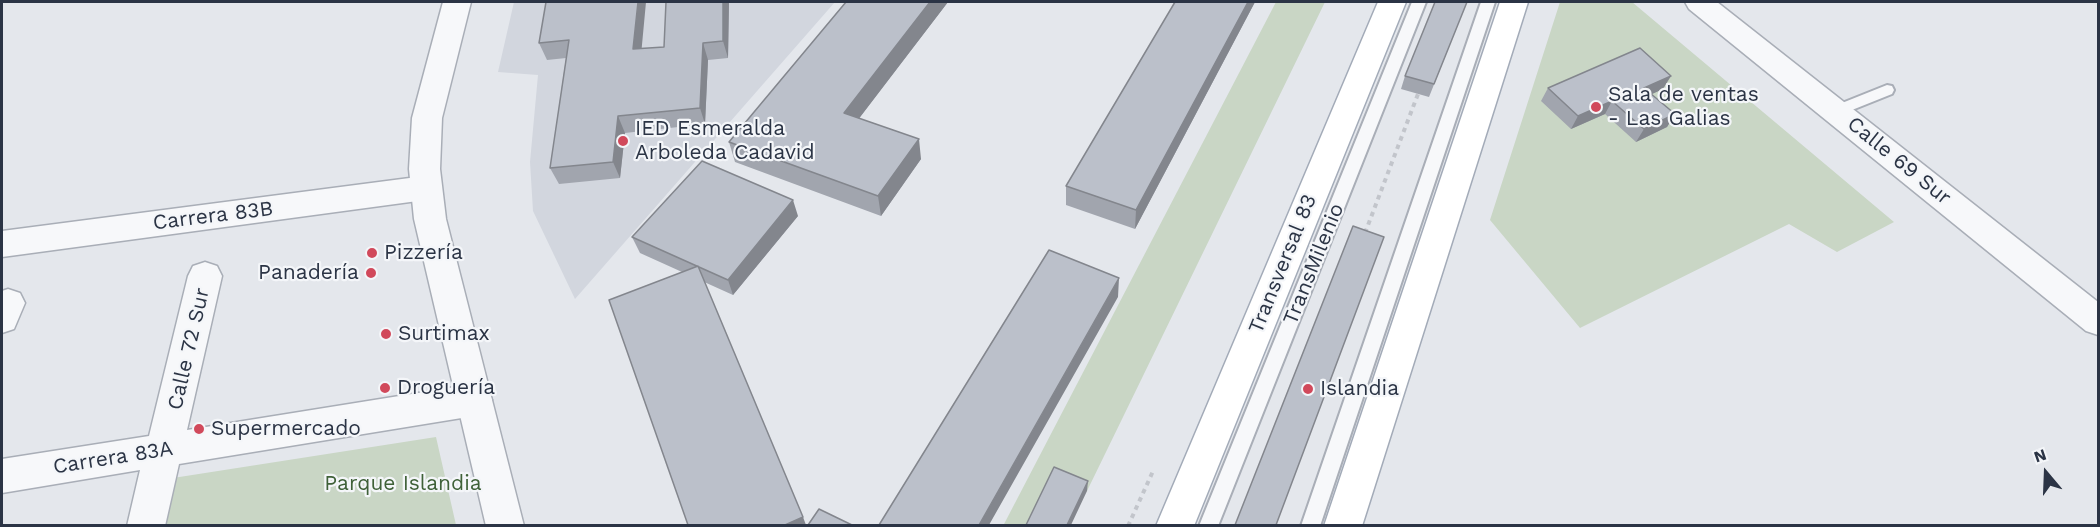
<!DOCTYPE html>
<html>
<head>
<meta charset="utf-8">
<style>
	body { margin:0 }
	#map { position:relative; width:2100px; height:527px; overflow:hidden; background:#e4e7ec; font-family:"Work Sans",sans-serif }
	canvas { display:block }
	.frame { position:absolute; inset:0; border:3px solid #2b3445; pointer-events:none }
	.north { position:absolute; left:2016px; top:443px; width:60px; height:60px; -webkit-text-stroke:4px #f4f6f9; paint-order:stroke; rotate:341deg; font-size:16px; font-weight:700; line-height:24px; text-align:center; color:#2b3445 }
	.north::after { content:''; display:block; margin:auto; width:21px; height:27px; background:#2b3445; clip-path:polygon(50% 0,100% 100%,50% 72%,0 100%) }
</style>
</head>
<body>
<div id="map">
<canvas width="2100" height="527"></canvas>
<div class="frame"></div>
<div class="north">N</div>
</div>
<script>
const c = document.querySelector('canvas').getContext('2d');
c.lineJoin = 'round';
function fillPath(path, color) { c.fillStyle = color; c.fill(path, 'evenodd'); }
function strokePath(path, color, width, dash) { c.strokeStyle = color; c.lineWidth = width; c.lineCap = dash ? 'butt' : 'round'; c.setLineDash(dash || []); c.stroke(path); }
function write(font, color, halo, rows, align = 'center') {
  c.font = font + ' "Work Sans",sans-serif'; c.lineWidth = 4.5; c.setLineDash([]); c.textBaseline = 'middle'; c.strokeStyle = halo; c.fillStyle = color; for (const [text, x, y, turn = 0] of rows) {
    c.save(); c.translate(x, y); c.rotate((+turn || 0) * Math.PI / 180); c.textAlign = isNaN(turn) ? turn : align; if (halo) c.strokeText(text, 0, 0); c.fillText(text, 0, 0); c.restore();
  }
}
fillPath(new Path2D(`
	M514,2H835L575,299L533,211L530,162L538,75L498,72Z`), '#d2d6de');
fillPath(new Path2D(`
	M1276,2H1325L1087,491L1031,525L1003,526Z
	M1560,2H1632L1894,222L1837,252L1789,224L1580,328L1490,220Z
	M436,437L456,525L161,526L173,478Z`), '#c9d6c5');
const service = new Path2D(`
	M1412,2H1426L1218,526H1199Z
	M1481,2H1495L1320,526H1301Z
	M1887,85L1892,86L1894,90L1892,94L1837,116L1832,115L1830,111L1832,107Z`);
const minor = new Path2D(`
	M1685,2H1717L2098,302V335L2086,331L1689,9Z
	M425,176L436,179L441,188L436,197L425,200L2,257V231Z
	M205,262L217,266L222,276L187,430L474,384L487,389L492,400L487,411L474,416L179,464L165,526H127L140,470L2,493V459L149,436L188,276L193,266Z
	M8,289L20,293L25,303L14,329L2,333V291Z`);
const tertiary = new Path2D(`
	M443,2H471L442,118L440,169L446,219L524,526H486L414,219L409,169L412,118Z`);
const primary = new Path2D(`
	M1378,2H1406L1194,526H1156Z
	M1500,2H1528L1362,526H1324Z`);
strokePath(service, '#a9aeb7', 4);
strokePath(minor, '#a9aeb7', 3);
strokePath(tertiary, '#a9aeb7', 3);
strokePath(primary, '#a3abb8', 3);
strokePath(new Path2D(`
	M1365,233L1418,94
	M1128,526L1154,469`), '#c2c5cb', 4, [4.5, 4.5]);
fillPath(service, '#f7f8fa');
fillPath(minor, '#f7f8fa');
fillPath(tertiary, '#f7f8fa');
fillPath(primary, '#fff');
fillPath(new Path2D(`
	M546,2L642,49L664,47L729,2L728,58L708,60L705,124L625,133L620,178L559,184L550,168L566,58L547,60L539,43Z
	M846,2H948L859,118L921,159L881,216L735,162L729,142Z
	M1175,2H1255L1135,229L1066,205V186Z
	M1467,2L1429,97L1401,89L1405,76Z
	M1548,88L1663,89L1651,94L1675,114L1667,127L1636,142L1605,114L1571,129L1541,101Z
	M798,216L733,295L640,253L632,237Z`), '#a1a5ae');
fillPath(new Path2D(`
	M638,2H646L640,66L633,49Z
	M723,2H729L728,58L723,41Z
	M930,2H948L848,133L844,113Z
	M1248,2H1255L1135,229L1136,210Z
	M703,43L708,60L705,124L700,108Z
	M1671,76L1663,89L1637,101L1644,88Z
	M1612,101L1605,114L1571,129L1578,116Z
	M1675,114L1667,127L1636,142L1644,129Z
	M618,116L625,133L620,178L613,162Z
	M919,139L921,159L881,216L878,196Z
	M793,200L798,216L733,295L728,280Z
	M1119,278L1118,297L989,525H979Z
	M1088,481L1087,491L1071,525H1067Z
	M803,517L806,525H785Z`), '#83868d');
const building = new Path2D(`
	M546,2H638L633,49L664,47L666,2H723V41L703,43L700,108L618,116L613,162L550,168L569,40L539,43Z
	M846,2H930L844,113L919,139L878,196L729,142Z
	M1175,2H1248L1136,210L1066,186Z
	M1435,2H1467L1434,84L1405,76Z
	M1640,48L1671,76L1644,88L1675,114L1644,129L1612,101L1578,116L1548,88Z
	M702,161L793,200L728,280L632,237Z
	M1353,226L1384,237L1276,525H1235Z
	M1049,250L1119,278L979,525H879Z
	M698,266L803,517L785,525H688L609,300Z
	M1054,467L1088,481L1067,525H1026Z
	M819,509L852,525H808Z`);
fillPath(building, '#bbc0ca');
strokePath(building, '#83868d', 1.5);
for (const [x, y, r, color] of [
	[1596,107,6,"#d1495b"],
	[623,141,6,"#d1495b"],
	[372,253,6,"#d1495b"],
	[371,273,6,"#d1495b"],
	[386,334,6,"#d1495b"],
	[385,388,6,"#d1495b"],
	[1308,389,6,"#d1495b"],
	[199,429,6,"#d1495b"]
]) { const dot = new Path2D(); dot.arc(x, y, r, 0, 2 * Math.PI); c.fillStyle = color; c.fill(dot); strokePath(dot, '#f4f6f9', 2); }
write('21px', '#2b3445', '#f4f6f9', [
	["Sala de ventas",1608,95],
	["- Las Galias",1608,119],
	["IED Esmeralda",635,129],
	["Arboleda Cadavid",635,153],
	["Pizzería",384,253],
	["Panadería",359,273,"right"],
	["Surtimax",398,334],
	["Droguería",397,388],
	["Islandia",1320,389],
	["Supermercado",211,429]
], 'left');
write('21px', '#2b3445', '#f4f6f9', [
	["Calle 69 Sur",1899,161,39],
	["Carrera 83B",213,216,-7],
	["Transversal 83",1283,264,-68],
	["TransMilenio",1314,264,-68],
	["Calle 72 Sur",189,349,-77],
	["Carrera 83A",113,458,-9]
]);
write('21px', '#3f6138', '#f4f6f9', [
	["Parque Islandia",403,484]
]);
</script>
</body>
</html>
